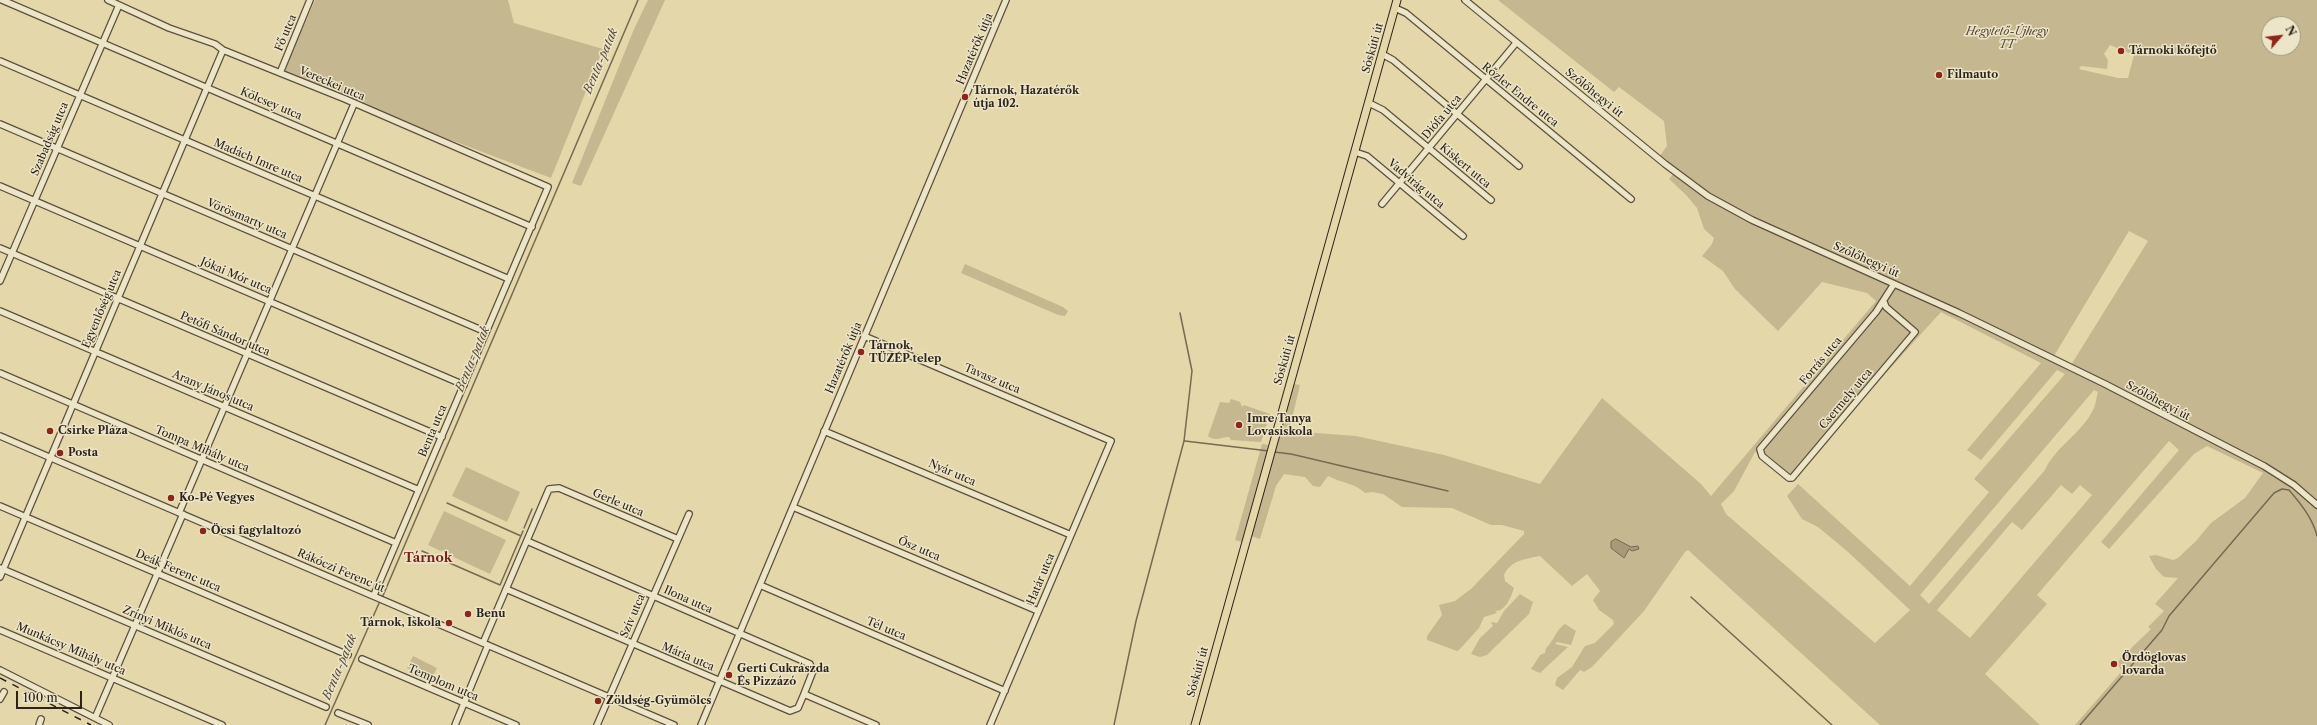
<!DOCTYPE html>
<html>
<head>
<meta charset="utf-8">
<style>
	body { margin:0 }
	#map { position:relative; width:2317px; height:725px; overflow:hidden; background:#e4d7a9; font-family:"Libre Caslon Text",serif }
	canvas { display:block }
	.north { position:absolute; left:2261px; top:16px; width:40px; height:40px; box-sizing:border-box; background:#ede5c7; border:1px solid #a09782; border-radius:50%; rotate:62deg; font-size:11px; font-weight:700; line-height:16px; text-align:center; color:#2d231b }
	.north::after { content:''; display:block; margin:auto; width:14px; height:18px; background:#8f2418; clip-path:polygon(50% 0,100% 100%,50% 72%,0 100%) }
	.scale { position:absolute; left:16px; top:691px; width:66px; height:18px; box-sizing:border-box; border:2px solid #2d231b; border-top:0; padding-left:5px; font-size:12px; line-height:14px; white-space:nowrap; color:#2d231b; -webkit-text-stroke:3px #ede5c7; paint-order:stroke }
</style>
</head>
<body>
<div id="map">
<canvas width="2317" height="725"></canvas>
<div class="north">N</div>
<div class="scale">100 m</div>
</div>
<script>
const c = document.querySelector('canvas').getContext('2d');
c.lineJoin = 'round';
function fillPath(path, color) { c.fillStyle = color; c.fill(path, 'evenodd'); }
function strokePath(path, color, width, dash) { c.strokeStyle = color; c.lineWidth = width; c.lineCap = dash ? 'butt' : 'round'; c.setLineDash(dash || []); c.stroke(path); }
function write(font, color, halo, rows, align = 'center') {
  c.font = font + ' "Libre Caslon Text",serif'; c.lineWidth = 3; c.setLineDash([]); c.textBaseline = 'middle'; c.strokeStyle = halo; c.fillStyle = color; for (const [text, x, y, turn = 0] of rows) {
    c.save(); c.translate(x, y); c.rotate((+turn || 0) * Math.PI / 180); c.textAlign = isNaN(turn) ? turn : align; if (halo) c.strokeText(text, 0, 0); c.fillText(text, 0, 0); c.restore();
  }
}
fillPath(new Path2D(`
	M315,0H508L514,23L603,49L551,178L282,76Z
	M648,0H665L581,186L572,183L634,29Z
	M1498,0H2317V725H2075L2122,671L2117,664L2120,659L2151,629L2148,627L2164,611L2155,604L2178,578L2164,577L2156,569L2149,556L2156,555L2173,560L2178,558L2196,541L2211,523L2245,498L2263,473L2207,446L2194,454L2109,549L2101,542L2179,450L2169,441L2037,595L2047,604L1985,674L2040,725H1880L1688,550L1685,552L1644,611L1592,667L1584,672L1580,670L1563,690L1555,685L1557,678L1572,667L1585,646L1595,643L1614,624L1613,620L1599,610L1593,600L1600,591L1587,574L1572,586L1540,556C1525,559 1511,560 1504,575L1505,581L1514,588C1511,597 1506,611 1495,611L1497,613L1484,617L1479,628L1459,650L1457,651L1427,640V636L1442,615L1439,605L1455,601L1471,589L1524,534V531L1502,525H1491L1452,508L1402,507L1383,494L1372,492L1365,493C1355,483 1341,483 1328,476L1320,487L1313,486L1305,477L1284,474L1276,486L1260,539L1245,534L1242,542L1235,540L1262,444L1276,446L1294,384L1300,385L1289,431L1356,436L1444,455L1540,484L1602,398L1701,484L1711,496L1876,301L1867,293L1822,282L1778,331L1735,289L1723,271L1702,256L1712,244L1714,238L1704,229L1697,208L1686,195L1669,179L1676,171L1659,157L1667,146L1664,121L1619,87L1614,92ZM2269,24H2293V48H2269ZM2110,45L2134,55L2128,78H2118L2079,69L2081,66L2107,69L2108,60L2104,54ZM2129,231L2148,241L2071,365L2054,356ZM1941,312L2041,363L1967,450L1981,460L2057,370L2065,374L1974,479L1989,492L1910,586L1798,484L1787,496L1802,519L1818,527L1847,551L1910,610L1875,643L1726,514L1721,504L1734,491L1755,452L1789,480ZM2094,390L2098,392C2096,398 2096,405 2093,410C2082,433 2055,447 2045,470L1929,604L1920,595ZM2061,485L2072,494L2080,485L2092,495L1970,638L1937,610L2012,522L2022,530Z
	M965,264L1063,307L1068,311L1065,316L1058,315L961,273Z
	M1231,399L1240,402L1242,407L1244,405L1270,414L1261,442L1231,440L1229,437C1222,437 1214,442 1208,436L1220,402L1229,403Z
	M466,467L520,492L507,522L452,496Z
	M444,511L506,540L490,574L428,545Z
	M1520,594L1533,602L1529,614L1487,655L1480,657L1471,654L1480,638L1493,626L1491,622L1497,623L1504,611Z
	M1565,624L1576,631L1571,645L1557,642L1555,644L1568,647L1540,673L1531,669L1540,655L1545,653L1546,648C1554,641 1556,629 1565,624Z
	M413,656L437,668L431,680L407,668Z`), '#c5b891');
const water = new Path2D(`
	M1616,539L1631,547L1638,546L1639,549L1632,551L1629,549L1624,558L1611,548V542Z`);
fillPath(water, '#a69a79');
strokePath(water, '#766a53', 1);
strokePath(new Path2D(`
	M1185,441L1269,451
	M1274,452L1291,454L1448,491
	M447,503L521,536
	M524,528L532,509
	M422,551L500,585L523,531
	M1691,597L1832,725
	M382,598L638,0
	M325,725L380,601
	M1114,725L1136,621L1184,441L1192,371L1180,313
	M2080,725L2162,630L2169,616L2274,493L2282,489L2289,490C2301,504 2313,519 2317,536`), '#766a53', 1.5);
const minor = new Path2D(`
	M2,0L532,227
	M108,0L169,28L215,44L223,50L345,99L548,187L374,595
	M1465,0L1665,164L1708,196L1752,220L1959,313L2105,384L2264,466L2294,485L2317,505
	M1395,8L1406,13L1631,199
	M1382,54L1393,60L1519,166
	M0,61L509,279
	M280,73L310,0
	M1369,103L1383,110L1491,200
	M0,124L486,332
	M1355,152L1367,156L1463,236
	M0,186L464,385
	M1382,204L1516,43
	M0,248L442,437
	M0,281L119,5
	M1884,302L1886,307L1915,332L1792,478H1789L1762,456L1760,449L1876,312L1894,284
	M0,311L419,490
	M864,336L1111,441L990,725
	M0,373L396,543
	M824,431L1071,535
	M0,436L674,725
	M0,506L348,655
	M793,507L1038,611
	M179,513L354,104
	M527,541L810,664L813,671L804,694
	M0,568L326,707
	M0,577L223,50
	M760,585L1005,691
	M506,589L790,711L798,708L804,694L876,725
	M0,630L222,725
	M483,643L549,489L559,488L678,539
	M362,659L516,725
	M0,670L109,725
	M0,699L4,692
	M338,713L368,725
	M95,718L183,514
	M39,725L41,719
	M455,725L488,645
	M597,725L689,514
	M701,725L1006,0`);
const major = new Path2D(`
	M1195,725L1397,0`);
strokePath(minor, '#5b503e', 8);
strokePath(major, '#2d231b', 9);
strokePath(minor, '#ede5c7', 5.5);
strokePath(major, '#e4d7a9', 7);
strokePath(new Path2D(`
	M0,678L91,725`), '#2d231b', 1.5, [7, 7]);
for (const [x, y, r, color] of [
	[2121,51,4,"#8f2418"],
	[1939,75,4,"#8f2418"],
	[965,97,4,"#8f2418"],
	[861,352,4,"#8f2418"],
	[1239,425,4,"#8f2418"],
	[50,431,4,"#8f2418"],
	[60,453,4,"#8f2418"],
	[171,498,4,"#8f2418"],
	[203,531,4,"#8f2418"],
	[468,614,4,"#8f2418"],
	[449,623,4,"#8f2418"],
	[2114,664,4,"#8f2418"],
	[729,675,4,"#8f2418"],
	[598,701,4,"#8f2418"]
]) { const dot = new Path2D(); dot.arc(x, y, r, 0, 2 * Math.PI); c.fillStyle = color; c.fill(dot); strokePath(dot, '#ede5c7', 1.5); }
write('italic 11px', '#534838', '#ede5c7', [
	["Hegytető-Újhegy",2007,32],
	["TT",2007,45]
]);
write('11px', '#2d231b', '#ede5c7', [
	["Fő utca",286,33,-67],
	["Sóskúti út",1373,48,-74],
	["Hazatérők útja",975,49,-67],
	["Vereckei utca",332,84,23],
	["Szőlőhegyi út",1594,93,39],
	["Rőzler Endre utca",1520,95,39],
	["Kölcsey utca",271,104,23],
	["Diófa utca",1442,117,-50],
	["Szabadság utca",50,139,-67],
	["Madách Imre utca",258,161,23],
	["Kiskert utca",1465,166,40],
	["Vadvirág utca",1416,184,40],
	["Vörösmarty utca",247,219,23],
	["Szőlőhegyi út",1866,260,24],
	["Jókai Mór utca",236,276,23],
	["Egyenlőség utca",102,309,-67],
	["Petőfi Sándor utca",225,334,23],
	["Hazatérők útja",844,358,-67],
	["Sóskúti út",1285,360,-74],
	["Forrás utca",1821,361,-50],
	["Tavasz utca",992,379,23],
	["Arany János utca",213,391,23],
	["Csermely utca",1846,399,-50],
	["Szőlőhegyi út",2158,401,28],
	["Benta utca",433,431,-67],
	["Tompa Mihály utca",202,449,23],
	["Nyár utca",952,473,23],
	["Gerle utca",618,503,23],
	["Ősz utca",919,549,23],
	["Deák Ferenc utca",178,571,23],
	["Rákóczi Ferenc út",341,571,23],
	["Határ utca",1041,579,-67],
	["Ilona utca",688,600,24],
	["Szív utca",633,616,-67],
	["Zrínyi Miklós utca",167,628,23],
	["Tél utca",886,629,23],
	["Munkácsy Mihály utca",71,649,23],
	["Mária utca",688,657,23],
	["Sóskúti út",1198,672,-74],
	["Templom utca",443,683,23]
]);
write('bold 11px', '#2d231b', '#ede5c7', [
	["Tárnoki kőfejtő",2129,51],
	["Filmauto",1947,75],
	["Tárnok, Hazatérők",973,91],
	["útja 102.",973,104],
	["Tárnok,",869,346],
	["TÜZÉP telep",869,359],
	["Imre Tanya",1247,419],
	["Lovasiskola",1247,432],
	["Csirke Pláza",58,431],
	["Posta",68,453],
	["Ko-Pé Vegyes",179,498],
	["Öcsi fagylaltozó",211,531],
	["Benu",476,614],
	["Tárnok, Iskola",441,623,"right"],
	["Ördöglovas",2122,658],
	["lovarda",2122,671],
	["Gerti Cukrászda",737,669],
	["És Pizzázó",737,682],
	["Zöldség-Gyümölcs",606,701]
], 'left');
write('italic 12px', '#574d3c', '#ede5c7', [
	["Benta-patak",601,61,-67],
	["Benta-patak",473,359,-67],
	["Benta-patak",340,667,-67]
]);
write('bold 13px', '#7a1f14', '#ede5c7', [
	["Tárnok",428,558]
]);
</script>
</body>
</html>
